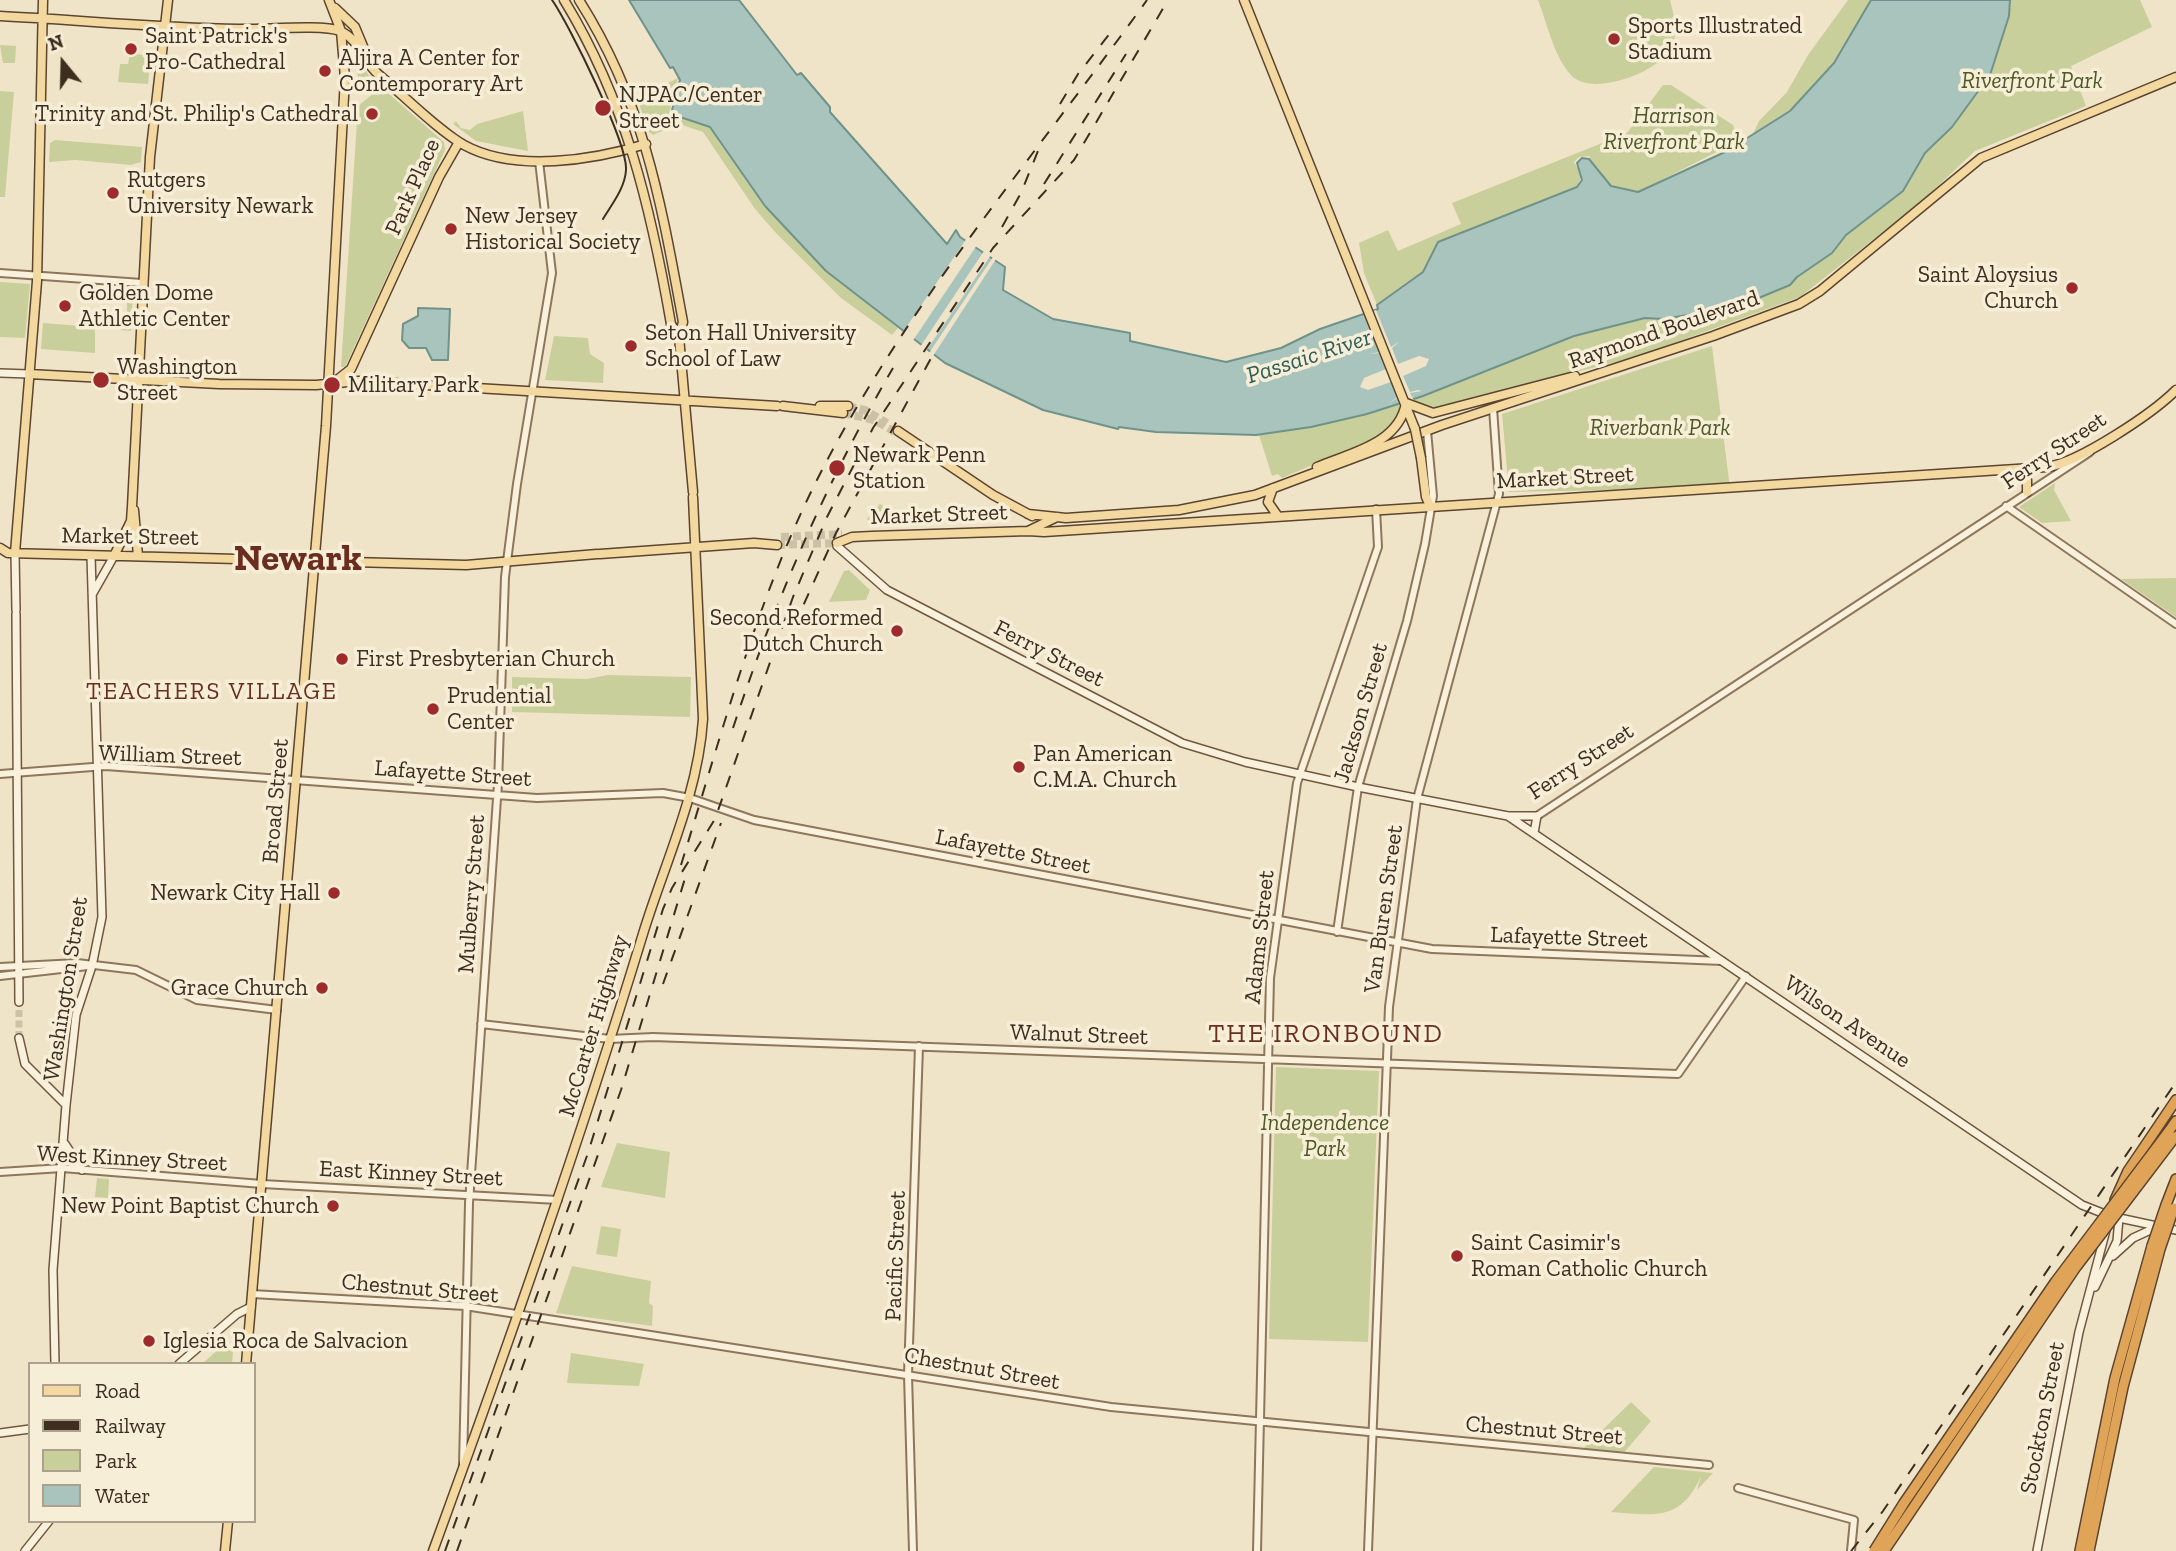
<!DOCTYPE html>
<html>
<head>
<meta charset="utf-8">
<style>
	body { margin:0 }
	#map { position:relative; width:2176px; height:1551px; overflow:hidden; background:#f0e4c8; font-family:"Zilla Slab",serif }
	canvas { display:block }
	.legend { position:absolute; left:28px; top:1362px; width:228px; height:161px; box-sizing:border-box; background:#f7eed8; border:2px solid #ada18e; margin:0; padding:9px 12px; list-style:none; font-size:21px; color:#3d2e20 }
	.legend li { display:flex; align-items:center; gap:14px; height:35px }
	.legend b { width:35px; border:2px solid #ada18e }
	.north { position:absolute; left:28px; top:28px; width:70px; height:70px; -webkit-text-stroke:5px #f7eed8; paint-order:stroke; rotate:341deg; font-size:19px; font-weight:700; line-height:28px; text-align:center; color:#3d2e20 }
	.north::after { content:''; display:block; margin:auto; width:24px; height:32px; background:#3d2e20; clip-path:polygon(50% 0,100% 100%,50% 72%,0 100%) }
</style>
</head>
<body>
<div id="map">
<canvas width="2176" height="1551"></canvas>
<ul class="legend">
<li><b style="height:9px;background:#f3d9a0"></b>Road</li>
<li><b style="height:9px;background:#3d2e20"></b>Railway</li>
<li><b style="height:19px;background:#c9cf9b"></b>Park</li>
<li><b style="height:19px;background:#a9c4bc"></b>Water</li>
</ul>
<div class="north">N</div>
</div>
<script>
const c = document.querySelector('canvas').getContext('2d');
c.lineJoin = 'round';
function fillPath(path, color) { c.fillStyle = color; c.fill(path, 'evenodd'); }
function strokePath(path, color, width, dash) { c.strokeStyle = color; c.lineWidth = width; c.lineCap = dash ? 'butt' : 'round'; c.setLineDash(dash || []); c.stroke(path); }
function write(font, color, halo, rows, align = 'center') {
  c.font = font + ' "Zilla Slab",serif'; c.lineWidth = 7; c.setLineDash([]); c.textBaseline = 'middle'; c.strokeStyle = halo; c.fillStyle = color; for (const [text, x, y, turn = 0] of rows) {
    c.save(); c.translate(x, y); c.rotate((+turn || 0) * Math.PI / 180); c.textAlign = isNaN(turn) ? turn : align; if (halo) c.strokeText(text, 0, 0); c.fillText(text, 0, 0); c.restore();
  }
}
fillPath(new Path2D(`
	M1538,0H1670C1674,16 1679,32 1671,48C1660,72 1591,98 1571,75C1554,57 1547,23 1538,0Z
	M1848,0H1871L1834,63L1790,111L1753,134L1759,121L1787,92L1808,55Z
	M2010,0H2140L2152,27L2071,66L2086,106L1975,151L1922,201L1800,297L1636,357L1437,407C1424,409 1409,407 1398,417C1391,424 1388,431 1378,437L1282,478L1278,474L1272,476L1259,435L1367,414L1574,336L1645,318L1664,319L1737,307L1790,285L1797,277L1832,253L1846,235L1903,191L1925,153L1952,127L1990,75L2009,16Z
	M0,45L16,46L15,63H3Z
	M130,53L151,56L148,84L118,82L120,64H128Z
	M357,58L370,77L360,87L358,86Z
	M678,78L669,114L710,127L765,206L826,271L898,328L892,335L841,298L775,232L755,209L703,132L679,124L653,135L649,132L639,104L667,89L668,83Z
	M1663,85H1671L1733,125L1740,140L1638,192L1611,186L1589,159L1590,156L1579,157L1574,162L1582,175L1577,187L1439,242L1423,272L1377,305L1364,273L1359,243L1388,230L1398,251L1461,224L1452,203L1627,133Z
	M381,87L444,142L445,150L345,367H341L358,106Z
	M0,91L14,92L5,197H0Z
	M523,111L528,151L476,141L453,124L456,121L461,128L470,130L477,124Z
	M55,140L142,147L141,162L131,165L75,160L49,162L50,143Z
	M0,282L30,284L25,338L0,337Z
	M96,287L133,291L131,331L120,330L118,326L127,322V302L123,295L101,291L96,296Z
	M43,323L95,327V353L41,349Z
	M554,336L588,338L590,354L604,363L603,383L545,380Z
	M1712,346L1730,488L1509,492L1502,414Z
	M2055,483L2054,490L2071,521L2042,523L2019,507Z
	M880,504L905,518L902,525L872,526L867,519Z
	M849,570L870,590L866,600L829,602L844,571Z
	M2176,578V617L2121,579Z
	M608,675L691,677L690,717L512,712V677L587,679Z
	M1276,1067L1379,1071L1368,1342L1269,1339Z
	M617,1143L670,1152L665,1198L601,1187Z
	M97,1178L109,1179L108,1198L95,1197Z
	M601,1226L621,1229L617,1257L596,1254Z
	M572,1266L651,1281L649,1303L653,1306L652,1326L556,1313Z
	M222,1346L233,1352L232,1364H202Z
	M571,1353L644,1364L639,1386L567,1383Z
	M1631,1402L1651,1421L1621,1456L1580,1452Z
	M1654,1467L1713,1473L1697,1490L1701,1476C1681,1522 1654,1515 1611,1512Z`), '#c9cf9b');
const water = new Path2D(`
	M629,0H739L797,75L801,73L830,107V112L947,244L956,230L960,237L1005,267L1003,290L1053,319L1130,333V341L1226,362L1281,348L1320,329L1378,309L1377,305L1423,272L1438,242L1577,187L1582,180L1577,163L1582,158L1589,159L1611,186L1638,192L1725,152L1790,111L1834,63L1871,0H2010L2009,16L1990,75L1952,127L1925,153L1903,191L1846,235L1832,253L1797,277L1790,285L1737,307L1663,319L1645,318L1574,336L1423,396L1367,414L1311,427L1256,435L1156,432L1119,427L1118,429L1043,410L945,363L826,271L765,206L710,127L671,114L680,80L673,67L670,68Z
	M418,308L450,309L448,360H432L426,348H409L402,340L403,324L418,316Z`);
fillPath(water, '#a9c4bc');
strokePath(water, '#6f938a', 2);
fillPath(new Path2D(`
	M967,238L977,245L912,342L901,335Z
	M984,251L991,255L926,351L920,347Z
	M993,257L996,259L933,356L929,354L931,350Z
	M1376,310L1391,347L1400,341L1392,348L1398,364L1419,356L1429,359L1426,366L1403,376L1410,392L1418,390L1422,391L1410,393L1415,402L1400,407L1397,398L1387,405L1397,397L1391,382L1368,390L1360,387L1364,378L1386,369L1379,353L1369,354L1379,352L1364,315Z`), '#f0e4c8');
strokePath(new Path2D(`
	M19,1038V1002`), '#ccc0a6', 7, [7, 3.5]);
strokePath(new Path2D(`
	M848,406L865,410L887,423
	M843,413L874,420L897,433
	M781,537L842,534
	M777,545L837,543`), '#ccc0a6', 8, [8, 4]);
const tertiary = new Path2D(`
	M0,273L142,283
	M2006,506L2176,624
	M0,774L106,766L537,798L663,793L690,798L754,820L1432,949L1722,961
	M1537,816L2090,452
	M1337,932L1358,787L1407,621L1425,544L1433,496L1427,431
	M0,967L77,963L136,970L197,1000L277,1010
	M0,976L88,966
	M481,1024L610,1039L653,1037L1678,1074L1746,976
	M0,1172L62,1168L262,1184L558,1200
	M252,1294L465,1306L1111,1407L1709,1465
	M463,1465L469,1203L498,784L505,577L517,484L552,273L539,161
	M1738,1488L1854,1520L1851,1551
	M913,1551L908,1375L919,1046
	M1257,1551L1270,978L1297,783L1378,547L1376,509
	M1368,1551L1389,1007L1417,799L1499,494L1493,408`);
const secondary = new Path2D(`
	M0,373L29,374
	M837,546L887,590L1182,743L1245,762L1358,787L1508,816H1537L1534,833
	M15,553L16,610
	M93,593L114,556
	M16,614L19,1002
	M1508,816L2082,1205L2110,1216L2176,1230
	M19,1038L25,1064L66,1105
	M65,1144L82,1170
	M2113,1256L2133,1238L2157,1227
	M2095,1287L2117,1241L2119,1218
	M55,1364L53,1270L66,1105L76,1015L92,966L102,917L91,556
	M179,1364L237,1314L251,1307
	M0,1433L30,1429
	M25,1551L49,1521
	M2037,1551L2079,1332L2106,1230`);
const primary = new Path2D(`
	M564,0C626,101 651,209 671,324L679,337
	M579,0C645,104 661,203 683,322L679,337L693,492
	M1244,0L1415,429
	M335,8L355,27L365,51
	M0,16C80,20 159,28 239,29C261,30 322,24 340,31C359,39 364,62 378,74C402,94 439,131 464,145C515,173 594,160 646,144
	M29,374L219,384L316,385L359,381L777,406
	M337,380L351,369L439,177L459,142
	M1406,403L1433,413L1575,376
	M783,406L843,413
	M820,406H848
	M898,431L993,495L1032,516
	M1421,458L1426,497L1430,506
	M1317,467C1350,453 1399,444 1406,403
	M2016,470L2027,480V492
	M1273,488L1268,502L1277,515
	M134,510L138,556
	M1028,514L1066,518L1179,510L1255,495L1442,425L1713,336L1799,304L1820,291L1981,158L2176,77
	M1028,531L1044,532L2047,467C2078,463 2152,414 2176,390
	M837,543L852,537L872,536L1028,531L1057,517
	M0,548L8,553L466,565L597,554
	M15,553L37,281L43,0
	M600,554L754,543L777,545
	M114,556L131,521L132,507L150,157L168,0
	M246,1364L326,426L345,78L341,31L329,0
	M225,1551L228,1521
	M433,1551C507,1348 579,1144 642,937C664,864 698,796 703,719L693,497`);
const motorway = new Path2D(`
	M2169,1131L2176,1121
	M2115,1200L2128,1171L2176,1100
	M2166,1205L2176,1179
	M2080,1551L2115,1378L2152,1246
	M2089,1551L2123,1387L2160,1249`);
strokePath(tertiary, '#8d765c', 10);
strokePath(secondary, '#6f573f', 10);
strokePath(primary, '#5b4430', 11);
strokePath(motorway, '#5b4430', 12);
strokePath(tertiary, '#faf1dc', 6);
strokePath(secondary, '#faf1dc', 7);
strokePath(primary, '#f3d9a0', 8);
strokePath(motorway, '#e0a458', 9);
strokePath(new Path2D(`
	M552,0C569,24 628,144 626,170C625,188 612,204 603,219`), '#3d2e20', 2);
strokePath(new Path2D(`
	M1060,104L1078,74L1115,27
	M1044,184L1126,54
	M1002,227L1021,193L1038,151
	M784,648L836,533L936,349
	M733,728C775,601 825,484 893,368
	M681,865C720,740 753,612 810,494C896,317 1032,160 1147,0
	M663,984L721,823
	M445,1551L588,1153L663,909L672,888L715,819L793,597L827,517L873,428L993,248L1074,160L1168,0
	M457,1551L621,1090L686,875
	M1851,1551L1883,1511L2176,1082`), '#3d2e20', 2, [12, 12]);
const primaryBridge = new Path2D(`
	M1415,429L1421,458`);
const motorwayBridge = new Path2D(`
	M2152,1246L2166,1205
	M2160,1249L2174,1208
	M1874,1551L1904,1503L2056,1281L2169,1131
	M1884,1551L2076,1267L2175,1137`);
strokePath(primaryBridge, '#5b4430', 11, []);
strokePath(motorwayBridge, '#5b4430', 12, []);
strokePath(primaryBridge, '#f3d9a0', 8);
strokePath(motorwayBridge, '#e0a458', 9);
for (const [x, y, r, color] of [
	[1614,39,7,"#9e2a2b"],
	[131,49,7,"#9e2a2b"],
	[325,71,7,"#9e2a2b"],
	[603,108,9,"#9e2a2b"],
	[372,114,7,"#9e2a2b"],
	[113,193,7,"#9e2a2b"],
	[451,229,7,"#9e2a2b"],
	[2072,288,7,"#9e2a2b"],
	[65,306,7,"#9e2a2b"],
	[631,346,7,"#9e2a2b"],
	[101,380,9,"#9e2a2b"],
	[332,385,9,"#9e2a2b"],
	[837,468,9,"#9e2a2b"],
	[897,631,7,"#9e2a2b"],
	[342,659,7,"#9e2a2b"],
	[433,709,7,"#9e2a2b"],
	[1019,767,7,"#9e2a2b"],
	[334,893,7,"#9e2a2b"],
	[322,988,7,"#9e2a2b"],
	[333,1206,7,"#9e2a2b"],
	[1457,1256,7,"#9e2a2b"],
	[149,1341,7,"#9e2a2b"]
]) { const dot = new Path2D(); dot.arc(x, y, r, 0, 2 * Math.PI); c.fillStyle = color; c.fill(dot); strokePath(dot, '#f7eed8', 2.5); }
write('23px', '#3d2e20', '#f7eed8', [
	["Sports Illustrated",1628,26],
	["Stadium",1628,52],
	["Saint Patrick's",145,36],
	["Pro-Cathedral",145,62],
	["Aljira A Center for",339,58],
	["Contemporary Art",339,84],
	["NJPAC/Center",619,95],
	["Street",619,121],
	["Trinity and St. Philip's Cathedral",358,114,"right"],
	["Rutgers",127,180],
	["University Newark",127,206],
	["New Jersey",465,216],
	["Historical Society",465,242],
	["Saint Aloysius",2058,275,"right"],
	["Church",2058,301,"right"],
	["Golden Dome",79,293],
	["Athletic Center",79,319],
	["Seton Hall University",645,333],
	["School of Law",645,359],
	["Washington",117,367],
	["Street",117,393],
	["Military Park",348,385],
	["Newark Penn",853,455],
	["Station",853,481],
	["Second Reformed",883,618,"right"],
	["Dutch Church",883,644,"right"],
	["First Presbyterian Church",356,659],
	["Prudential",447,696],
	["Center",447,722],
	["Pan American",1033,754],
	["C.M.A. Church",1033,780],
	["Newark City Hall",320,893,"right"],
	["Grace Church",308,988,"right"],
	["New Point Baptist Church",319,1206,"right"],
	["Saint Casimir's",1471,1243],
	["Roman Catholic Church",1471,1269],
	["Iglesia Roca de Salvacion",163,1341]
], 'left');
write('italic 23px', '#4d5a26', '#f7eed8', [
	["Riverfront Park",2032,81],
	["Harrison",1674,116],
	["Riverfront Park",1674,142],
	["Riverbank Park",1660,428],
	["Independence",1325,1123],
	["Park",1325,1149]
]);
write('23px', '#3d2e20', '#f7eed8', [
	["Park Place",413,187,-66],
	["Raymond Boulevard",1664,330,-19],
	["Ferry Street",2054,451,-34],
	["Market Street",1565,478,-3],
	["Market Street",939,515,-2],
	["Market Street",130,537,1],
	["Ferry Street",1049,654,27],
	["Jackson Street",1361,713,-74],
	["William Street",170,756,2],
	["Ferry Street",1581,762,-33],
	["Lafayette Street",453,774,4],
	["Broad Street",276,801,-85],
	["Lafayette Street",1013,852,11],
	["Mulberry Street",472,894,-86],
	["Van Buren Street",1384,909,-82],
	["Adams Street",1260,937,-84],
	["Lafayette Street",1569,938,2],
	["Washington Street",66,989,-81],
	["Wilson Avenue",1847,1022,34],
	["McCarter Highway",594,1026,-73],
	["Walnut Street",1079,1035,2],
	["West Kinney Street",132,1159,3],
	["East Kinney Street",411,1174,3],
	["Pacific Street",896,1256,-88],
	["Chestnut Street",420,1289,5],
	["Chestnut Street",982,1369,10],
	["Stockton Street",2043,1418,-79],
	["Chestnut Street",1544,1431,5]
]);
write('italic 24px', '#2f5d5a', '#f7eed8', [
	["Passaic River",1309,357,-18]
]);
c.letterSpacing = '2px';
write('24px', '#6b2e1e', '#f7eed8', [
	["TEACHERS VILLAGE",212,692]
]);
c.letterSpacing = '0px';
c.letterSpacing = '2px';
write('26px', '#6b2e1e', '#f7eed8', [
	["THE IRONBOUND",1326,1035]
]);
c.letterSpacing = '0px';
write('bold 37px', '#6b2e1e', '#f7eed8', [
	["Newark",298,559]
]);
</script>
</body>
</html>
